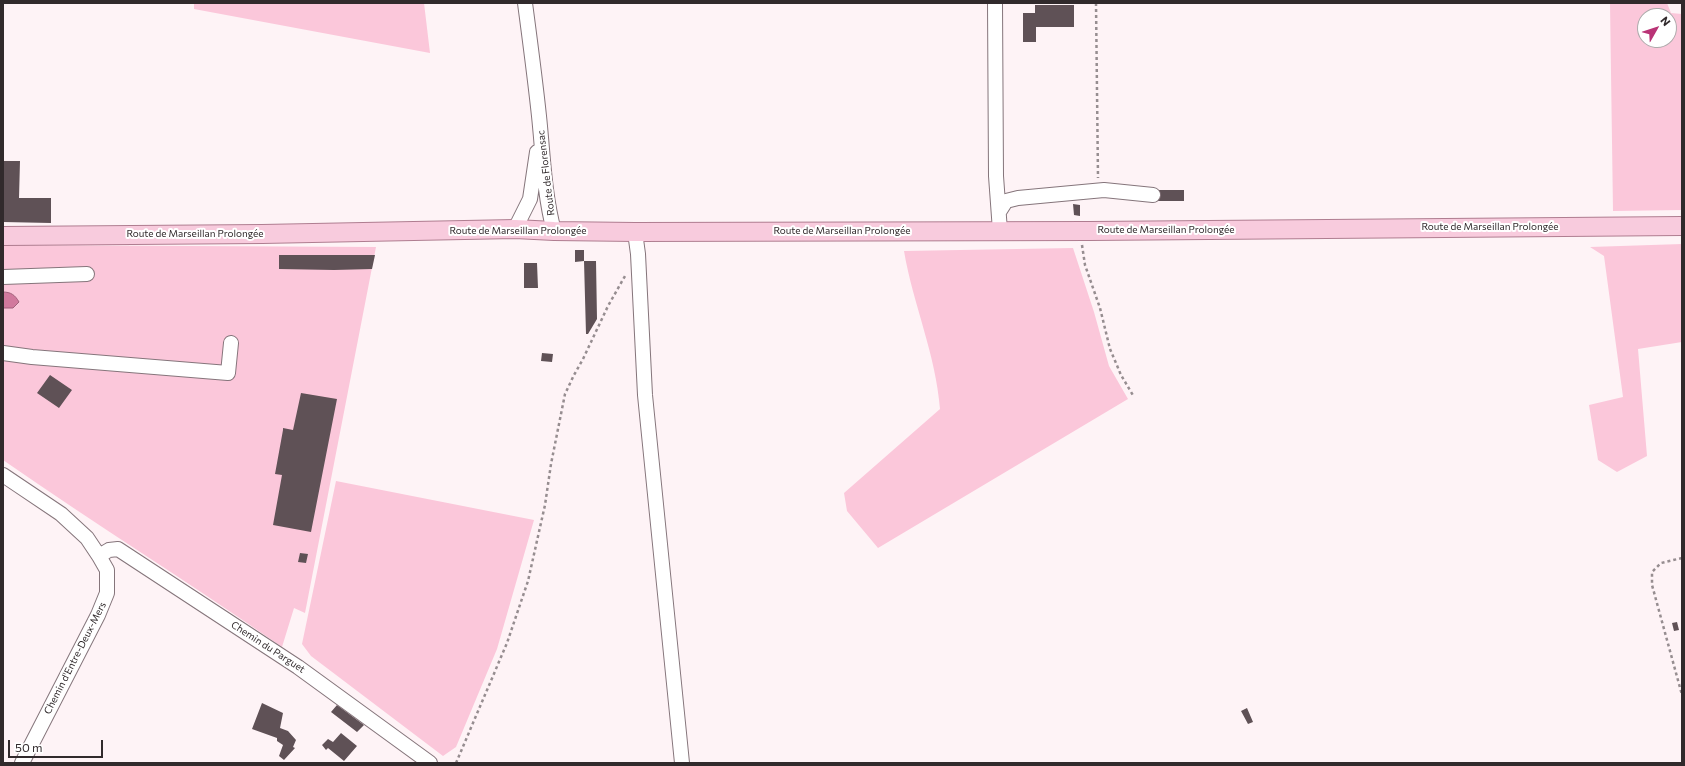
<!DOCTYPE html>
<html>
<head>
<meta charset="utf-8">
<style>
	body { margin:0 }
	#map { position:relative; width:1685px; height:766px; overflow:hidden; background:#fef3f6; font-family:Commissioner,sans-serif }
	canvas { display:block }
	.frame { position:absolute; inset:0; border:4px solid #312a2c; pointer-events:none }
	.north { position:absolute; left:1637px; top:8px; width:40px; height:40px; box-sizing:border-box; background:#fff; border:1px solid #adaaab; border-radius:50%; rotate:51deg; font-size:11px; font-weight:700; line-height:16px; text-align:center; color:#312a2c }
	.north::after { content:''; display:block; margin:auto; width:14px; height:18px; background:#b93376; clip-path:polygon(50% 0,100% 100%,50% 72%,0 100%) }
	.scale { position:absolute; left:8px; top:740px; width:95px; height:18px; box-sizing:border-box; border:2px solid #312a2c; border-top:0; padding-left:5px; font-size:12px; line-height:14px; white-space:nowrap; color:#312a2c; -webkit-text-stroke:3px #fff; paint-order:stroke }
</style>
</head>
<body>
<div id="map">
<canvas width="1685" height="766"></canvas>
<div class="frame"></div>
<div class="north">N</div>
<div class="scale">50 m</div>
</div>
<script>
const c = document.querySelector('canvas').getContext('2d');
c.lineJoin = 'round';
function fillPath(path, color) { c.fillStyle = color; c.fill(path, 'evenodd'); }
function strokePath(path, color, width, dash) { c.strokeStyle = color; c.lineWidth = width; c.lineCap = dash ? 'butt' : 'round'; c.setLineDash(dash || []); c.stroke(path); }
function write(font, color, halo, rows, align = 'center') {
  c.font = font + ' Commissioner,sans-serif'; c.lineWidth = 4; c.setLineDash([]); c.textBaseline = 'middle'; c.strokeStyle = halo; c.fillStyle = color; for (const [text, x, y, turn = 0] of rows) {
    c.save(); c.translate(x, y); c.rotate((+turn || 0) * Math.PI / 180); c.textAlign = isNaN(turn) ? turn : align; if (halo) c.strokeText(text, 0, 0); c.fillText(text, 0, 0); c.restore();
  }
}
fillPath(new Path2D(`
	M194,3H424L430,53L194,9Z
	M1610,3H1667L1671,13L1682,14V210L1613,211ZM1645,16H1669V40H1645Z
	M1682,244V342L1638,349L1647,456L1617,472L1598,460L1589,405L1623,397L1604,256L1590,247Z
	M3,245L376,247L305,613L294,608L282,647C190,583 95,524 3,460Z
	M1073,248L1094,312L1109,366L1128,399L878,548L847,511L844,493L940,409C936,355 913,304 904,251Z
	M336,481L534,520L497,649L456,747L443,756L311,656L302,644Z`), '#fbc7da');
const water = new Path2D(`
	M3,292C11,292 15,295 19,302L13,308H3Z`);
fillPath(water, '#d1799d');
strokePath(water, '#a1617b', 1);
fillPath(new Path2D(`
	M1035,5H1074V27H1036V42H1023V13H1035Z
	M3,161H20L19,198H51V223L3,222Z
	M1158,190H1184V201H1158Z
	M1073,204L1080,205V216L1074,215Z
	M575,250H584V261L575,262Z
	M279,255H375L372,269L334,270L279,269Z
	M584,261H596L597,319L588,334H586Z
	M524,263H537L538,288H524Z
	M542,353L553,354L552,362L541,361Z
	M50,375L72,390L59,408L37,393Z
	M301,393L337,399L311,532L273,525L282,475L275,474L283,430V428L293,430Z
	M300,553L308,554L306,563L298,562Z
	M1677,622L1679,630L1674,631L1672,623Z
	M262,703L283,713L280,728L288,731L296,740L293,747L295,748L284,760L279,756L283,745L277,741V738L252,729Z
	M337,705L364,725L357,732L331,712Z
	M1247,708L1253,722L1248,724L1241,711Z
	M341,733L357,746L344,761L328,748L326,750L322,745L328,739L333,742Z`), '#5f5156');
const minor = new Path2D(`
	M525,3C530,41 535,78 539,116C543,154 544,194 554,231
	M995,3L996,176L1000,231
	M999,212L1006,201L1018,198L1104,190L1153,195
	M515,229L530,199L537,152
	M635,232L638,254L645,395L682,763
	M3,277L87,274
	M3,353L32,357L228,373L231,343
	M3,475L61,514L87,538L99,556L107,570V593L98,615L22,763
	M99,556L109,550L118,549L298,667L430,763`);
const major = new Path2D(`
	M3,236L262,234L515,229L554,231L635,232L1090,231L1682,226`);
strokePath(minor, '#85757b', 16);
strokePath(major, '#af7d90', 20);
strokePath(new Path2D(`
	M1096,3L1098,178
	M1082,245L1085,265L1100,308L1110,349L1121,375L1134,397
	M1682,558L1661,563L1652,572V585L1682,695
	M456,763L507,643L528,581L545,505L551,464L565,394L574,375L583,359L608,306L625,276`), '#968d90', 2.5, [3, 3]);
strokePath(minor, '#fff', 14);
strokePath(major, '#f8cbdd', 18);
write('10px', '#312a2c', '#fff', [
	["Route de Florensac",546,173,-97],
	["Route de Marseillan Prolongée",1490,227],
	["Route de Marseillan Prolongée",1166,230],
	["Route de Marseillan Prolongée",518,231],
	["Route de Marseillan Prolongée",842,231],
	["Route de Marseillan Prolongée",195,234],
	["Chemin du Parguet",268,647,33],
	["Chemin d'Entre-Deux-Mers",75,658,-63]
]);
</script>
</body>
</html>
